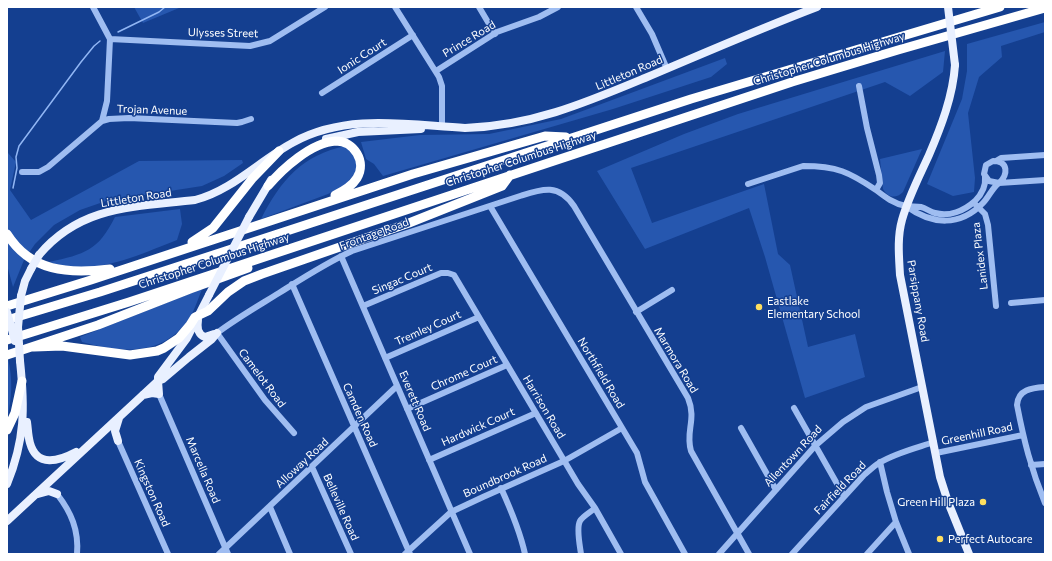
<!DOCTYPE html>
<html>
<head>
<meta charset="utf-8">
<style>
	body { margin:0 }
	#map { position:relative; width:1052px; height:561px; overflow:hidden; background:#143f90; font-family:Commissioner,sans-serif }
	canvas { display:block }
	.frame { position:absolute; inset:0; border:8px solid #fff; pointer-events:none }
</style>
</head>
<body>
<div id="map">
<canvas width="1052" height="561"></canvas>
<div class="frame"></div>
</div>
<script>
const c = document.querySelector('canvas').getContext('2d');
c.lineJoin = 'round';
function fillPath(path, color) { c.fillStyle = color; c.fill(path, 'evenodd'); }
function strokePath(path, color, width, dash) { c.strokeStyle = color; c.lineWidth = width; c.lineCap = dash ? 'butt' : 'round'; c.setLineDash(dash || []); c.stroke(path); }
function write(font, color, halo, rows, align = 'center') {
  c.font = font + ' Commissioner,sans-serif'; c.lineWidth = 3; c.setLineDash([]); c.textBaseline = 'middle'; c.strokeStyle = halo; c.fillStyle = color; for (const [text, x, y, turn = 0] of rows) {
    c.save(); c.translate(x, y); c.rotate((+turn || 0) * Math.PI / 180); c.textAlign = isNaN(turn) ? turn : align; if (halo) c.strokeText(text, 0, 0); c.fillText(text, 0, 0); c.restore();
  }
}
fillPath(new Path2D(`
	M134,7H251L179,8L143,23Z
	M1045,22V32L1001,46L1002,57L979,77L968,113L975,178L974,192L953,196L927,184L962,99L967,71V44Z
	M945,51L943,72L910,96L885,82L631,168L652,223L764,184L778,254L790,265L808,347L855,334L865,377L805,398L765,257L749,208L645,249L597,171L684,134L738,114Z
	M725,58L727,64L711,77L613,109L383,176L374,164L366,159L361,142L420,135L489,134L561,119Z
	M346,146L358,162L357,171L344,186L328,194L261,219C281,180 302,155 346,146Z
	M922,149L903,192C896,199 888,198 883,189L880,159Z
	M8,153L16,162L10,190L31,220L139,161L242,160L243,163L224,176L202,186L106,201L80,210L54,225L35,244L24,260L13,287L7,265V155Z
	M180,209L182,224L177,240C138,255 92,278 49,262C85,254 98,251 115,217Z
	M202,289C198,299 195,309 190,317C164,357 122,353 82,342L80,337Z
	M7,358H8C13,381 12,397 7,420Z`), '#2657af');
strokePath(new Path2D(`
	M118,32L159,12L165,7
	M13,188L17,168L16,157L19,146L81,62L94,46L100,41`), '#91b6f4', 1.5);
strokePath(new Path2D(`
	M93,7L110,39L107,101L102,121
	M395,7L439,77L442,86V127
	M479,7L495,34
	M636,7L652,34L667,69
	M110,39L250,46L270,41L325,7
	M436,71L497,32L539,17L558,7
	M859,86L867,128L879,175L880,183L876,190C885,197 894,204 906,206C911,207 916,206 921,207C926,208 930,212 935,213C949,217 964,211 975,201C982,194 986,187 985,177
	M322,93L413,35
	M993,161C1009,161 1008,175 999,183L989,181L984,174L986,165Z
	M996,161L1001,158L1045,155
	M22,172H39L48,167L102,121L109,119L129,118L237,123L242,122L251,119
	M748,184L803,166C837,166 849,172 876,190
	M976,205L985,214L988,225L996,306
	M490,206L637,453L645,482L685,554
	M906,206C932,225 960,227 983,203C989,197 992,188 999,183L1045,180
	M341,256L470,554
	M292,284L410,554
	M1011,303L1045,300
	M363,306L441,273H448L454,275L578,484L595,508L621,554
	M636,312L672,290
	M385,358L479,317
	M1045,387C1032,388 1018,389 1017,405C1024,441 1031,469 1045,503
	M159,394L228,554
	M794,408L844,496
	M407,409L507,365
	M741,428L776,490
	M294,433L265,400L217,333C237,318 258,306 279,293C303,278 326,263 352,251L520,196C542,189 558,183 574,206L688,398C697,420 685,431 691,451L749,554
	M118,441L168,554
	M936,453L1023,435
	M429,460L536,413
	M880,462L887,492L896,522L909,554
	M1031,465L1045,464
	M312,467L351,554
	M501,488C511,510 520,531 525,554
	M57,494C71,512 79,530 77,554
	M270,507L290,554
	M219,554L397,386
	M405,554L451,512L483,497L564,461L622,428
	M581,554C580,546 576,528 580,521C583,516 591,512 595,508
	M719,554L815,446L843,422L866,407L922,387
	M792,554L864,475C869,471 874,466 879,463C895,453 916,448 934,442
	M867,554L896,522`), '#9fbdf1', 6);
strokePath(new Path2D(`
	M955,65C953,96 941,127 929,155C919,177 908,198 902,220C897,238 899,257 900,275L940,477L948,502L969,554
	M326,139L358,132L421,129
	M249,217L271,180
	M39,255C81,205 135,207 195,200C233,190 260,160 294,142C347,113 408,125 465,128C531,126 585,103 645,78C702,54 759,29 817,7
	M21,296L25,281L31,269
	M198,320C197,327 197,334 205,337L214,334
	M143,395L152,393L159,394L158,381L163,379L189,357L212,339L217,333
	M27,422C28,429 28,436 30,443C37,468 59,461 76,452
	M118,441L115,431L119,418
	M7,484C25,440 25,408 20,361
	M38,494L49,491L57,494
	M7,521L158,381V377L187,338L209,295`), '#e9f0ff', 8);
strokePath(new Path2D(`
	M268,186C282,169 312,142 336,141C354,141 367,162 357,178C352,186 344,191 335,195
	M7,234C31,272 68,274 110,269
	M192,242L213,228L252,179L279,151
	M7,306L91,280L413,174L545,136L566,137
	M7,320L100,292L691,99L1000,7
	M7,340L129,302L792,82L898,50L1045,8
	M34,347L62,346L130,355L157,351L164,348L179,338L190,325L195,317L208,311L228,292L244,281L262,274L409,223L502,186L510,175
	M7,355L98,325L190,289L248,268
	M7,430L15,413L22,381`), '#fff', 9);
strokePath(new Path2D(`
	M948,7L955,65
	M31,269L39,255
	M209,295L249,217
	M7,312L15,341
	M20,361L18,327L21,296`), '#e9f0ff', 8);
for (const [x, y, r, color] of [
	[759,307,4,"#ffdf5f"],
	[983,502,4,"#ffdf5f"],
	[940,539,4,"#ffdf5f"]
]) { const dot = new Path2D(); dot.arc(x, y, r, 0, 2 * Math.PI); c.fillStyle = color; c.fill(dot); strokePath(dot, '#143f90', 1.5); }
write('11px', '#fff', '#143f90', [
	["Ulysses Street",223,33,1],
	["Prince Road",469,39,-31],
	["Ionic Court",362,56,-33],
	["Christopher Columbus Highway",829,59,-17],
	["Littleton Road",629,73,-23],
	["Trojan Avenue",152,110,2],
	["Christopher Columbus Highway",521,159,-18],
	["Littleton Road",136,198,-9],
	["Frontage Road",374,234,-20],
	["Lanidex Plaza",980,256,-97],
	["Christopher Columbus Highway",214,261,-18],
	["Singac Court",402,279,-23],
	["Parsippany Road",918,301,80],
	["Tremley Court",428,328,-24],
	["Marmora Road",676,360,59],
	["Chrome Court",464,373,-24],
	["Northfield Road",601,373,59],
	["Camelot Road",262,378,53],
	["Everett Road",415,401,67],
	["Harrison Road",544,407,59],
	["Camden Road",360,415,66],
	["Hardwick Court",478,427,-24],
	["Greenhill Road",977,434,-12],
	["Allentown Road",793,456,-47],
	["Alloway Road",302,463,-43],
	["Marcella Road",203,470,67],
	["Boundbrook Road",505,476,-24],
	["Fairfield Road",840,488,-46],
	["Kingston Road",152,493,66],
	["Belleville Road",341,507,66]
]);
write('11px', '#fff', '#143f90', [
	["Eastlake",767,301],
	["Elementary School",767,314],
	["Green Hill Plaza",975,502,"right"],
	["Perfect Autocare",948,539]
], 'left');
</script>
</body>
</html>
